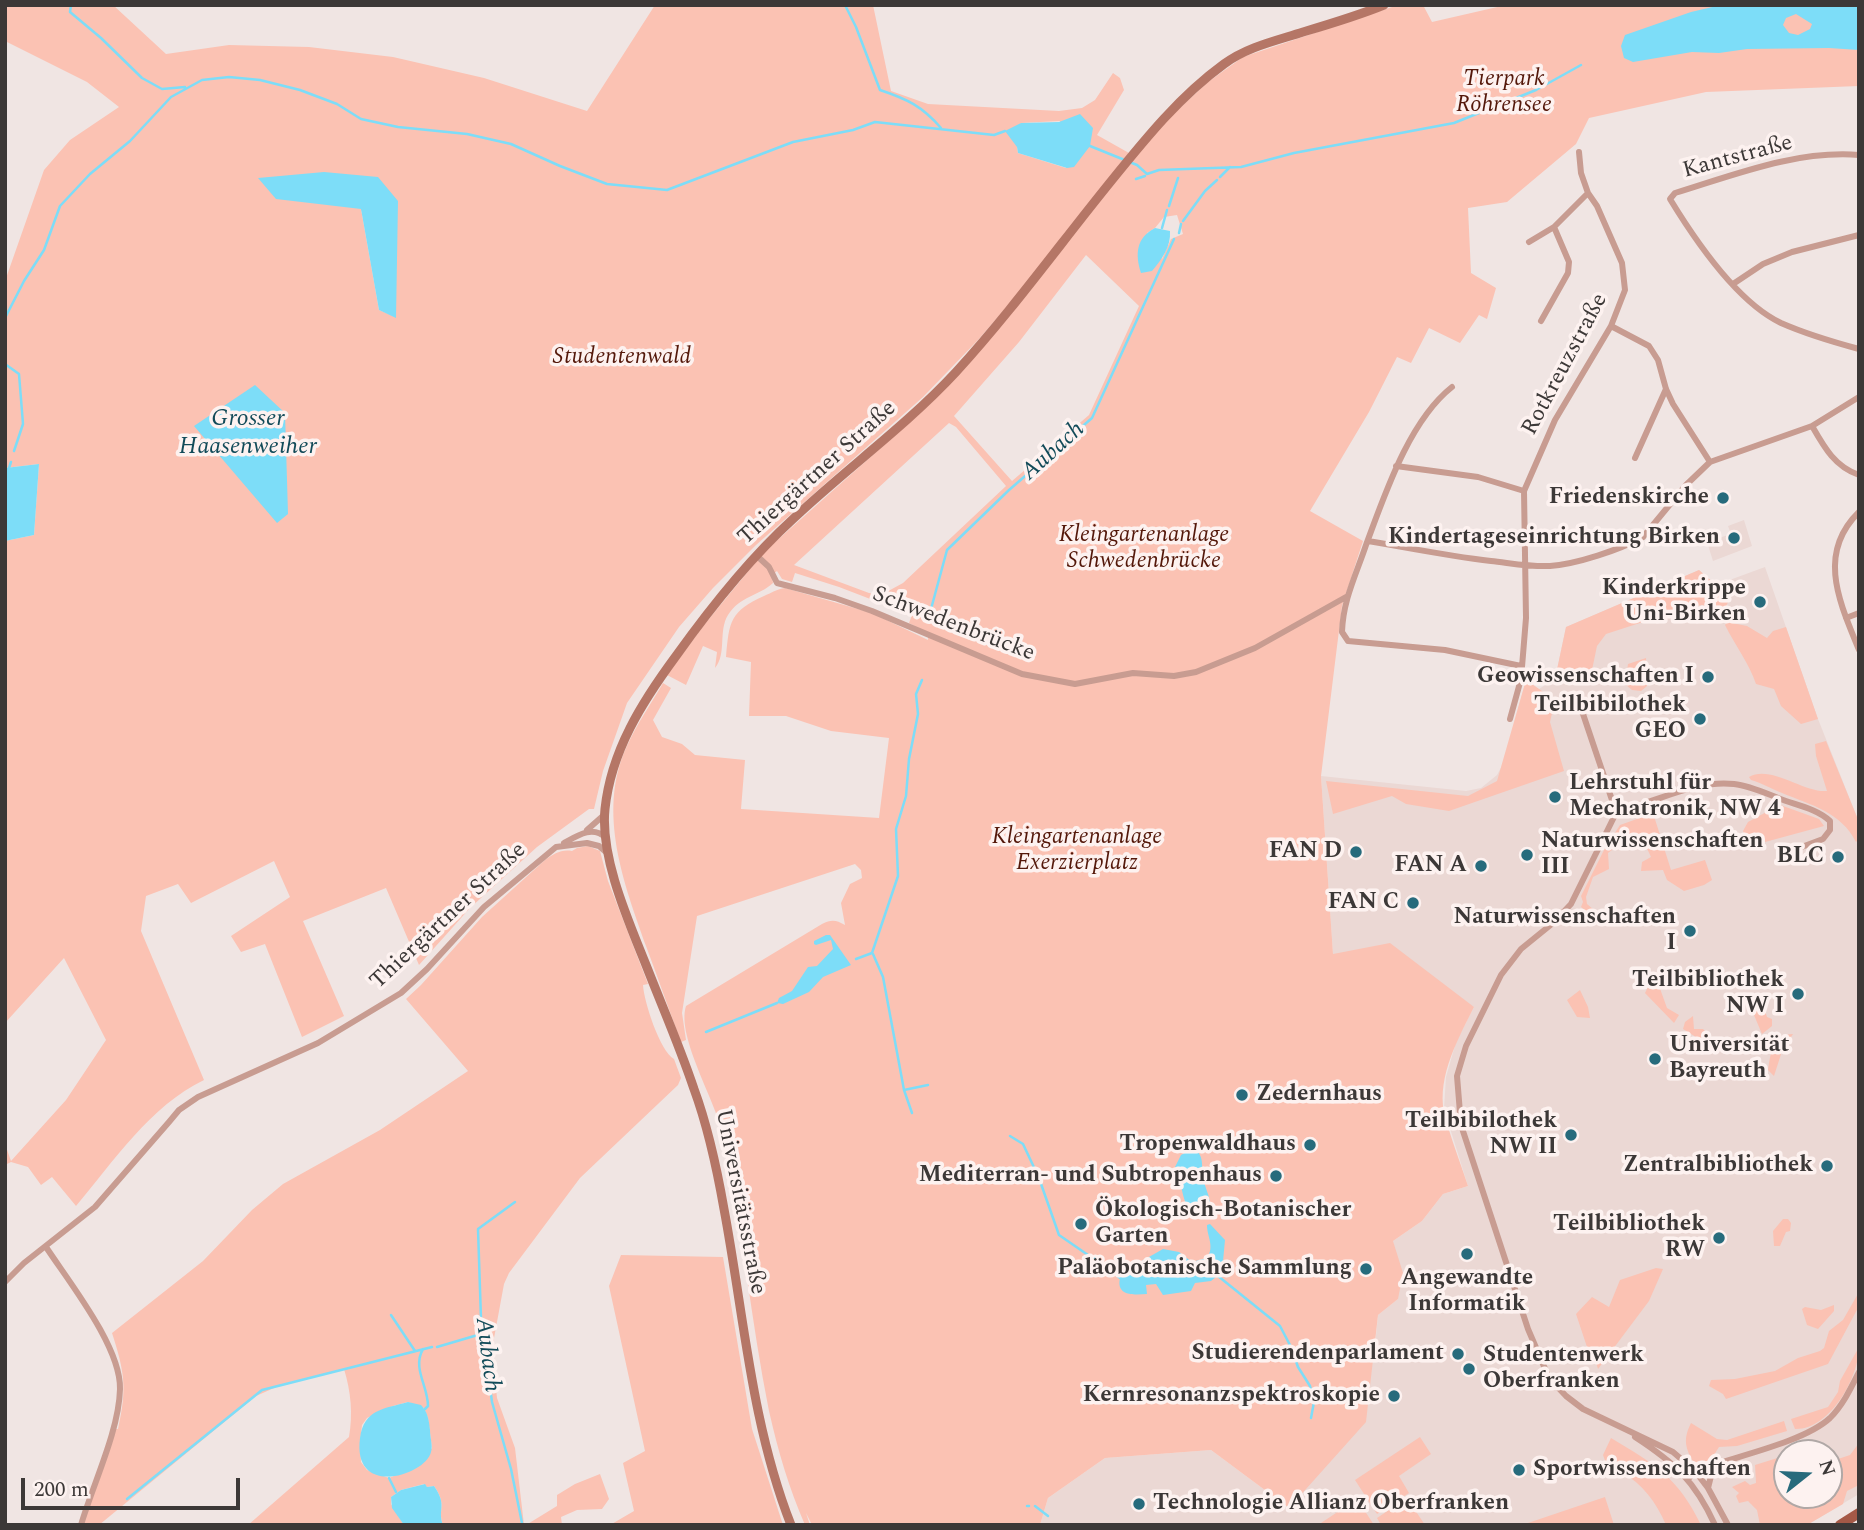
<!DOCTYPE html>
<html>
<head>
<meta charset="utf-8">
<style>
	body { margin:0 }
	#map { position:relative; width:1864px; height:1530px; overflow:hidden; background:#f0e5e3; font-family:Spectral,serif }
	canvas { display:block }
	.frame { position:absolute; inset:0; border:7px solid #3c3837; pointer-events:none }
	.north { position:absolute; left:1773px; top:1439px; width:70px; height:70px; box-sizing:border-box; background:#fdf2f0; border:2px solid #b0a8a6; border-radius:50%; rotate:72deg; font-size:19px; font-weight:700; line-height:28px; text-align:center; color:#3c3837 }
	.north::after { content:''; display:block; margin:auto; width:24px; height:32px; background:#276b7c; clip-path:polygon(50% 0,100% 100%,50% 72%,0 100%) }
	.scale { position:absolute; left:21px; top:1478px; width:219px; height:32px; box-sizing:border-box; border:4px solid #3c3837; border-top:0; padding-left:9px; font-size:21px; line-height:24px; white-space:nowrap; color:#3c3837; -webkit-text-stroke:5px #fdf2f0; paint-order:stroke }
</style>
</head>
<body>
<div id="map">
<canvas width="1864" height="1530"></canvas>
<div class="frame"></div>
<div class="north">N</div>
<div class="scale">200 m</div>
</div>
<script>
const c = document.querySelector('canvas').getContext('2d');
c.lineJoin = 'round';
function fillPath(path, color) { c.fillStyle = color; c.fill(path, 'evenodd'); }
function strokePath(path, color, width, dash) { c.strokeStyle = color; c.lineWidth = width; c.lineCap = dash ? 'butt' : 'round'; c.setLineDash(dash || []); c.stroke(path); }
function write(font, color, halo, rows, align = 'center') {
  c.font = font + ' Spectral,serif'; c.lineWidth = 7; c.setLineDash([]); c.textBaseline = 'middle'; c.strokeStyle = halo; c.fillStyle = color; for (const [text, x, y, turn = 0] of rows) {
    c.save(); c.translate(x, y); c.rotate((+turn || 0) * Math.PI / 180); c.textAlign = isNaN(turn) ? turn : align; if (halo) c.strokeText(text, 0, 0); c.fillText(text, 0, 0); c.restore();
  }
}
fillPath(new Path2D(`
	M1744,520L1752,546L1713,561L1707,542L1731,534L1728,526Z
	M1765,567L1818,719L1859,822V1494L1807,1525H1040L1048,1498L1105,1458L1211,1450L1289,1508L1375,1346L1378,1315L1398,1299L1393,1241L1422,1221L1443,1194L1468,1186L1444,1109L1446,1077L1456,1042L1474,1007L1333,954L1321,776L1466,791L1481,788L1497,775L1503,764L1526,680L1539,689L1555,679L1566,627L1699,570L1716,585ZM1787,1453H1829V1495H1787Z`), '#ebd8d4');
fillPath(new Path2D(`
	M5,5H113L166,54L229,45L309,47L393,57L484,78L587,111L655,5H873L891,91L928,104L1059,111L1082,108L1095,100L1113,73L1120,78L1124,90L1097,135L1129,153L1023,288L978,340L923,397L756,545L713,588L679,627L627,703L603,771L594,809H589L537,847L470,908L419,965L386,888L303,921L344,1016L302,1037L265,944L241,952L231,936L290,897L274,861L191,903L178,884L146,896L141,931L204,1080C150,1106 114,1161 76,1206L52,1177L41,1185L28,1167L11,1162L5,1165V1144L11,1161L66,1100L106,1040L64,958L5,1023V541L34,535L39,464L5,468V281L44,170L70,140L119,107L87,82L5,41ZM1060,121L1066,168L1018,153L1017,147L1021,123ZM361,209L396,317L379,310Z
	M1398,5H1423L1432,22L1506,5H1859V86L1706,92L1589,118L1576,144L1507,202L1468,208L1471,273L1496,288L1487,319L1479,315L1460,343L1429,328L1411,363L1397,357L1369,412L1310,511L1363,541L1342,606L1321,776L1333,954L1390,943L1474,1007C1459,1037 1437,1076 1444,1112C1450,1137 1460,1161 1468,1186L1443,1194L1422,1221L1393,1241L1403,1273L1398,1299L1378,1315L1366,1422L1289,1508L1211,1450L1105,1458L1048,1498L1040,1525H812L806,1513L810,1525H805C789,1488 778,1451 769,1411C751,1321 742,1227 724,1138C717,1103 676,1037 686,1006L822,924C832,919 836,920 845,925L841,903L850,884L862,878L861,870L855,864L697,916L682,1013L686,1040L681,1042C669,1010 658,978 646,946C624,884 597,813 626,748C636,725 651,704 663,683L671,688L653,720L662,737L682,744L695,755L745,760L741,809L879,818L889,738L831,731L786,716H749L751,662L726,657C729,622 730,611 764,596C771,593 777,589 785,588L872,613L928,640V633L909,623L912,615L839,587L795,573L792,582L782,579L777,571L772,575L773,583C759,596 740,596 728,615C718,631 727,654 715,668L717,652L703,646L686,685L667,675L704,625L764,552L930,404L1143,146L1172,115L1208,82L1243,57ZM1177,215L1183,234L1171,239L1162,259L1147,233L1155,228L1164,217ZM1086,255L1139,306L1089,415L1012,481L954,416L1019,342ZM949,423L956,427L1006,486L903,583L881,595L869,593L794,565Z
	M1699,570L1716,585L1726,581L1733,593L1725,608L1715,611L1702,605L1689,607L1606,634L1597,646L1592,670L1576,679H1555L1566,627Z
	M1727,622L1747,626L1767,638L1773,631L1786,627L1818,719L1801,724L1781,706L1774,689L1756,684C1749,663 1735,645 1725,625Z
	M1646,658L1647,686L1641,691L1632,690L1625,684L1628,664Z
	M1526,680L1555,700L1550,722L1564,771L1449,811L1406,804L1392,796L1333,814L1326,781L1468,796L1497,781Z
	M1826,741L1859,822V839L1856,842C1841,812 1811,805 1782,793C1772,789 1762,783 1751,780L1749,777C1770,764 1804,793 1827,791L1816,756L1815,744Z
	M1772,802L1819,819L1824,826L1754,845L1746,839L1743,831L1748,822L1770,810Z
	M1648,815L1654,816L1671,870L1705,860L1712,880L1704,885L1684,891L1667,880L1663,870L1641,871L1642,862L1651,857L1643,840L1616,847L1608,853L1609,869L1593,877L1586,897L1587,904L1594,910L1598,919L1597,924L1591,915L1581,907L1583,902L1581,896L1605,848L1620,825Z
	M588,846L600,851L608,881L648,984L643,985C644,1002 660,1051 674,1059L681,1078L678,1085L580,1178L509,1273L504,1284L492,1349L497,1398L515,1448L524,1525H443C437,1509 448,1506 434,1486L427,1487L424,1484L401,1490L391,1497V1504L404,1525H248L349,1437C353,1414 351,1392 344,1369L283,1384L256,1396L99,1525H82L113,1429H118C127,1389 125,1373 112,1333L203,1261L252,1210L283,1184L380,1130L468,1071L406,999L421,985L482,917L545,860C554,854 561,849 572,851L577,848ZM408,1402L424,1408L428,1418L432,1448L418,1466L389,1478L367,1470L361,1462L360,1444L362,1425L367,1418L393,1406Z
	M1650,983H1658L1667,1008L1679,1015L1674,1023L1645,993Z
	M1580,990L1588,1007L1590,1018L1577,1017L1567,1000Z
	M1763,1004L1767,1017L1772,1019V1026L1762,1034L1751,1008Z
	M1693,1016L1694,1029H1703L1713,1039L1704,1042L1683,1029L1685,1022Z
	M1793,1034L1783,1048L1774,1076L1768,1070C1771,1052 1772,1035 1793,1034Z
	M1783,1219H1788L1791,1223L1790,1231L1786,1232L1780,1246H1774L1773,1231Z
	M621,1255L723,1257L752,1429L783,1525H610L634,1511L623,1463L645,1451L609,1286Z
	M1656,1268L1663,1269L1649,1301L1598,1369L1596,1362L1581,1350L1587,1347L1576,1314L1592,1297L1609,1307L1620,1280Z
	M1859,1292V1306L1828,1364L1726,1399L1723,1394L1709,1386L1711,1380L1735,1379L1775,1371L1798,1358L1820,1351L1824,1348L1829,1331L1843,1320Z
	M1834,1305V1311L1818,1329L1807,1325L1802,1309L1805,1307L1821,1310Z
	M1859,1347C1859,1377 1830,1430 1795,1429L1791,1419L1828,1407L1838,1392L1840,1381Z
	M1784,1421L1787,1431L1737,1446L1719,1447L1712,1458L1704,1465L1694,1463C1685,1448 1683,1439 1691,1423L1717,1439L1727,1440Z
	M1420,1437L1431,1454L1399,1476L1409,1493L1377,1514L1355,1480Z
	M1611,1438C1654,1464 1678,1477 1701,1525H1666C1656,1502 1643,1484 1621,1472L1611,1477L1603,1455Z
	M1859,1443V1485L1847,1491L1843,1504L1807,1525H1760L1757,1510L1748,1501L1739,1503L1736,1496L1739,1493L1732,1487L1745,1481L1750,1485L1756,1483L1755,1465L1787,1455V1495H1829V1462L1850,1455Z
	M600,1474L609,1499L602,1509L577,1510L561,1517L562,1525H526L557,1506V1495L575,1484Z
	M1605,1497L1614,1525H1522Z
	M1407,1498L1425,1525H1381L1377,1518Z
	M1357,1499L1374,1525H1318Z`), '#fbc2b3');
fillPath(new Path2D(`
	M1721,5H1859V50L1829,48L1747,49L1719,53L1692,52L1633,62L1624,58L1621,46L1625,35L1691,12ZM1796,14L1812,24L1810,29L1798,35L1789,33L1783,25L1786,18Z
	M1080,114L1093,128L1090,146L1074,167L1067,168L1018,153L1017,147L1005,131L1021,123L1059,122Z
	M324,172L378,177L398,201L396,318L379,310L361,209L276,199L258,178Z
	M1155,228L1170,231C1171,247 1162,259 1152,271L1141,273C1135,254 1136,238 1155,228Z
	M255,385L285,413L288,514L277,523L194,426Z
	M39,464L34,535L5,541V468Z
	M826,935H830L851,965L823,977L809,992L783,1004L777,1003L779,998L792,991L808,967L817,966L833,949L831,940L816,945L814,944V941Z
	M1194,1148C1205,1157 1201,1165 1203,1178C1206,1193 1218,1208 1201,1218C1180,1212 1184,1183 1175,1167L1181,1155Z
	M1210,1224L1225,1240L1222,1272L1211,1281L1195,1283L1191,1291L1163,1295L1156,1284L1146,1285L1147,1294C1133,1295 1116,1296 1120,1278L1133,1266L1163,1249L1179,1252L1192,1262L1207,1258C1215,1246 1207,1237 1207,1225Z
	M408,1402L421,1405C428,1412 429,1421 430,1430C430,1437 433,1446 431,1452C426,1475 352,1499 360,1438C364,1409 384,1409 408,1402Z
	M425,1484L427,1487L434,1486C448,1506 437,1509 443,1525H404L392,1508L391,1497L401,1490Z`), '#7dddf8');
strokePath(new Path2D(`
	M71,5L70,12L101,38L142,78L162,89L185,87
	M845,5L856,27L880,90C907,99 922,106 941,128
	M1090,146L1137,165L1147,174L1159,170L1241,167L1294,153L1454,123L1536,90L1581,65
	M1220,177L1230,167
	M1136,179L1145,176
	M1169,206L1178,178
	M1183,221L1205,191L1217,180
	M1162,228L1167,210
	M1179,233L1181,224
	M5,318L24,281L44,250L60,206L90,174L130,141L171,97L202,80L229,77L260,80L300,90L337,104L361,119L398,127L467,134L511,144L560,166L607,184L667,190L793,142L853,130L875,122L994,135L1005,131
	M5,364L19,374L23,424L14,451
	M9,468L11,462
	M931,609L947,550L1009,490L1092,418L1174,239
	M873,954L883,977L904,1090L928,1085
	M856,959L872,953L898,876L896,829L906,796L909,759L918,714L916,694L922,680
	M706,1032L777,1003
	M904,1090L912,1113
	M1010,1136L1023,1144L1039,1178
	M1040,1181L1059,1235L1088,1255
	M515,1202L478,1229L481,1319L492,1402L511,1469L522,1523
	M1093,1257L1120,1278
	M1218,1276L1280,1326L1291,1347L1298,1367L1310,1386L1314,1402L1311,1418
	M391,1315L415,1351
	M437,1347L481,1334
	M423,1349C412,1368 428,1386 428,1406L425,1409
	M389,1478L396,1492
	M127,1499L262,1390L432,1347
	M1027,1506H1029
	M1035,1506L1048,1516`), '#7dddf8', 2.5);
strokePath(new Path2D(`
	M1859,155C1796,150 1734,175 1675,193L1670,199C1695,240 1737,302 1781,323C1806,334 1833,342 1859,349
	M1529,242L1554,227L1588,193
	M1733,284L1763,264L1792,252L1859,235
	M1541,321L1568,273L1569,262L1554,227
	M1611,326L1649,346L1658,360L1666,389L1673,404L1710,462
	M1452,387C1409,421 1385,494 1366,545C1356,575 1343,600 1342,632L1348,641L1445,650L1521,666
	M1812,426C1824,447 1835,467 1859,475
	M1635,458L1666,389
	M1396,466L1478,477L1524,491
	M1859,512C1816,554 1840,603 1859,650
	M1368,541C1409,548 1449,556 1491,561C1510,563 1530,567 1550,566C1577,564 1619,550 1643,537L1686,485L1710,462L1812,426L1859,397
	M756,555L769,567L777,583L835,598L872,611L1022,674L1075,684L1133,673L1174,676L1196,672L1255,648L1346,597
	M1846,618L1859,613
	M1570,701L1581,708L1612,800L1614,817L1571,904L1553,923L1521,949L1501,975L1466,1046L1457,1076L1461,1125L1528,1329L1549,1378L1566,1396L1583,1409L1673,1452L1695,1471L1708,1488L1728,1525
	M1510,719L1521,679L1526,618L1524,491L1555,420L1611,326L1625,290L1622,263L1597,206L1588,193L1581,173L1579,152
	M1613,811C1653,805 1694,779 1734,784C1752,786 1769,795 1786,801C1801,806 1818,810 1830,821V830L1823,839L1791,851
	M587,830L604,815
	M564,843C578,835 593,825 606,838
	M46,1247C69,1282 121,1347 120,1389C119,1431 93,1484 81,1525
	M5,1282L24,1263L95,1207L169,1122L179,1110L198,1097L318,1043L401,993L427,969L484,907L556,847L587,843L599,846L607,853
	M1635,1437C1675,1463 1695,1481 1715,1525
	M1689,1478L1695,1471C1732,1457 1803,1443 1830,1418C1843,1405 1851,1388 1859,1372
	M1708,1488L1714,1464`), '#c89c91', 6);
strokePath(new Path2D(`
	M791,1525C751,1423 744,1315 724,1209C717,1169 708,1127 694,1089C680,1047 662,1006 646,965C628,920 600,857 605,809C611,751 642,702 676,656C711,607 748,560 793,519C846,469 906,426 956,372C1011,312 1060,244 1112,180C1146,138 1180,96 1224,64C1247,47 1275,41 1303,32C1330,24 1357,16 1384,5`), '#b57666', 9);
strokePath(new Path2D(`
	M1840,1525L1859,1513`), '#a55947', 10);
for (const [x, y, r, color] of [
	[1723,498,7,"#276b7c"],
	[1734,538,7,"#276b7c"],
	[1760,602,7,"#276b7c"],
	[1708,677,7,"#276b7c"],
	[1700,719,7,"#276b7c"],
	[1555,797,7,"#276b7c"],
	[1356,852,7,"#276b7c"],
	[1527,855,7,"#276b7c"],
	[1838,857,7,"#276b7c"],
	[1481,866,7,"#276b7c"],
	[1413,903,7,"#276b7c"],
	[1690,931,7,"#276b7c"],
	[1798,994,7,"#276b7c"],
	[1655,1059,7,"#276b7c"],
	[1242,1095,7,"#276b7c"],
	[1571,1135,7,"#276b7c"],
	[1310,1145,7,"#276b7c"],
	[1827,1166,7,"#276b7c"],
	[1276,1176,7,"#276b7c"],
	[1081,1224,7,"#276b7c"],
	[1719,1238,7,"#276b7c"],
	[1467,1254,7,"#276b7c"],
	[1366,1269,7,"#276b7c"],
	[1458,1354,7,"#276b7c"],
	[1469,1369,7,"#276b7c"],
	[1394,1396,7,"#276b7c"],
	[1519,1470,7,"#276b7c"],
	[1139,1504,7,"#276b7c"]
]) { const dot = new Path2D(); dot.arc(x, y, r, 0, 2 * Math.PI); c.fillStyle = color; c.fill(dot); strokePath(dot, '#fdf2f0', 2.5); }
write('italic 23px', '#54180a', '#fdf2f0', [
	["Tierpark",1504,80],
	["Röhrensee",1504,106],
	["Studentenwald",622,358],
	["Kleingartenanlage",1144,536],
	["Schwedenbrücke",1144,562],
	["Kleingartenanlage",1077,838],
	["Exerzierplatz",1077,864]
]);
write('23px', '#3c3837', '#fdf2f0', [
	["Kantstraße",1738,158,-15],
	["Rotkreuzstraße",1566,365,-62],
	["Thiergärtner Straße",818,474,-42],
	["Schwedenbrücke",953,625,21],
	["Thiergärtner Straße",449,917,-43],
	["Universitätsstraße",739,1202,79]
]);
write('bold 23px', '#3c3837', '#fdf2f0', [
	["Friedenskirche",1709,498],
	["Kindertageseinrichtung Birken",1720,538],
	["Kinderkrippe",1746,589],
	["Uni-Birken",1746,615],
	["Geowissenschaften I",1694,677],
	["Teilbibilothek",1686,706],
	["GEO",1686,732],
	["Lehrstuhl für",1569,784,"left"],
	["Mechatronik, NW 4",1569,810,"left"],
	["Naturwissenschaften",1541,842,"left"],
	["III",1541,868,"left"],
	["FAN D",1342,852],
	["BLC",1824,857],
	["FAN A",1467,866],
	["FAN C",1399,903],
	["Naturwissenschaften",1676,918],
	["I",1676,944],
	["Teilbibliothek",1784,981],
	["NW I",1784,1007],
	["Universität",1669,1046,"left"],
	["Bayreuth",1669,1072,"left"],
	["Zedernhaus",1256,1095,"left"],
	["Teilbibilothek",1557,1122],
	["NW II",1557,1148],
	["Tropenwaldhaus",1296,1145],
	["Zentralbibliothek",1813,1166],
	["Mediterran- und Subtropenhaus",1262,1176],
	["Ökologisch-Botanischer",1095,1211,"left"],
	["Garten",1095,1237,"left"],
	["Teilbibliothek",1705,1225],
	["RW",1705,1251],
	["Paläobotanische Sammlung",1352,1269],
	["Angewandte",1467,1279,"center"],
	["Informatik",1467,1305,"center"],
	["Studierendenparlament",1444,1354],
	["Studentenwerk",1483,1356,"left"],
	["Oberfranken",1483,1382,"left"],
	["Kernresonanzspektroskopie",1380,1396],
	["Sportwissenschaften",1533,1470,"left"],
	["Technologie Allianz Oberfranken",1153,1504,"left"]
], 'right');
write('italic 24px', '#124b59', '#fdf2f0', [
	["Grosser",248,420],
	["Haasenweiher",248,448],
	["Aubach",1054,452,-42],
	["Aubach",486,1355,83]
]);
</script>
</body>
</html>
